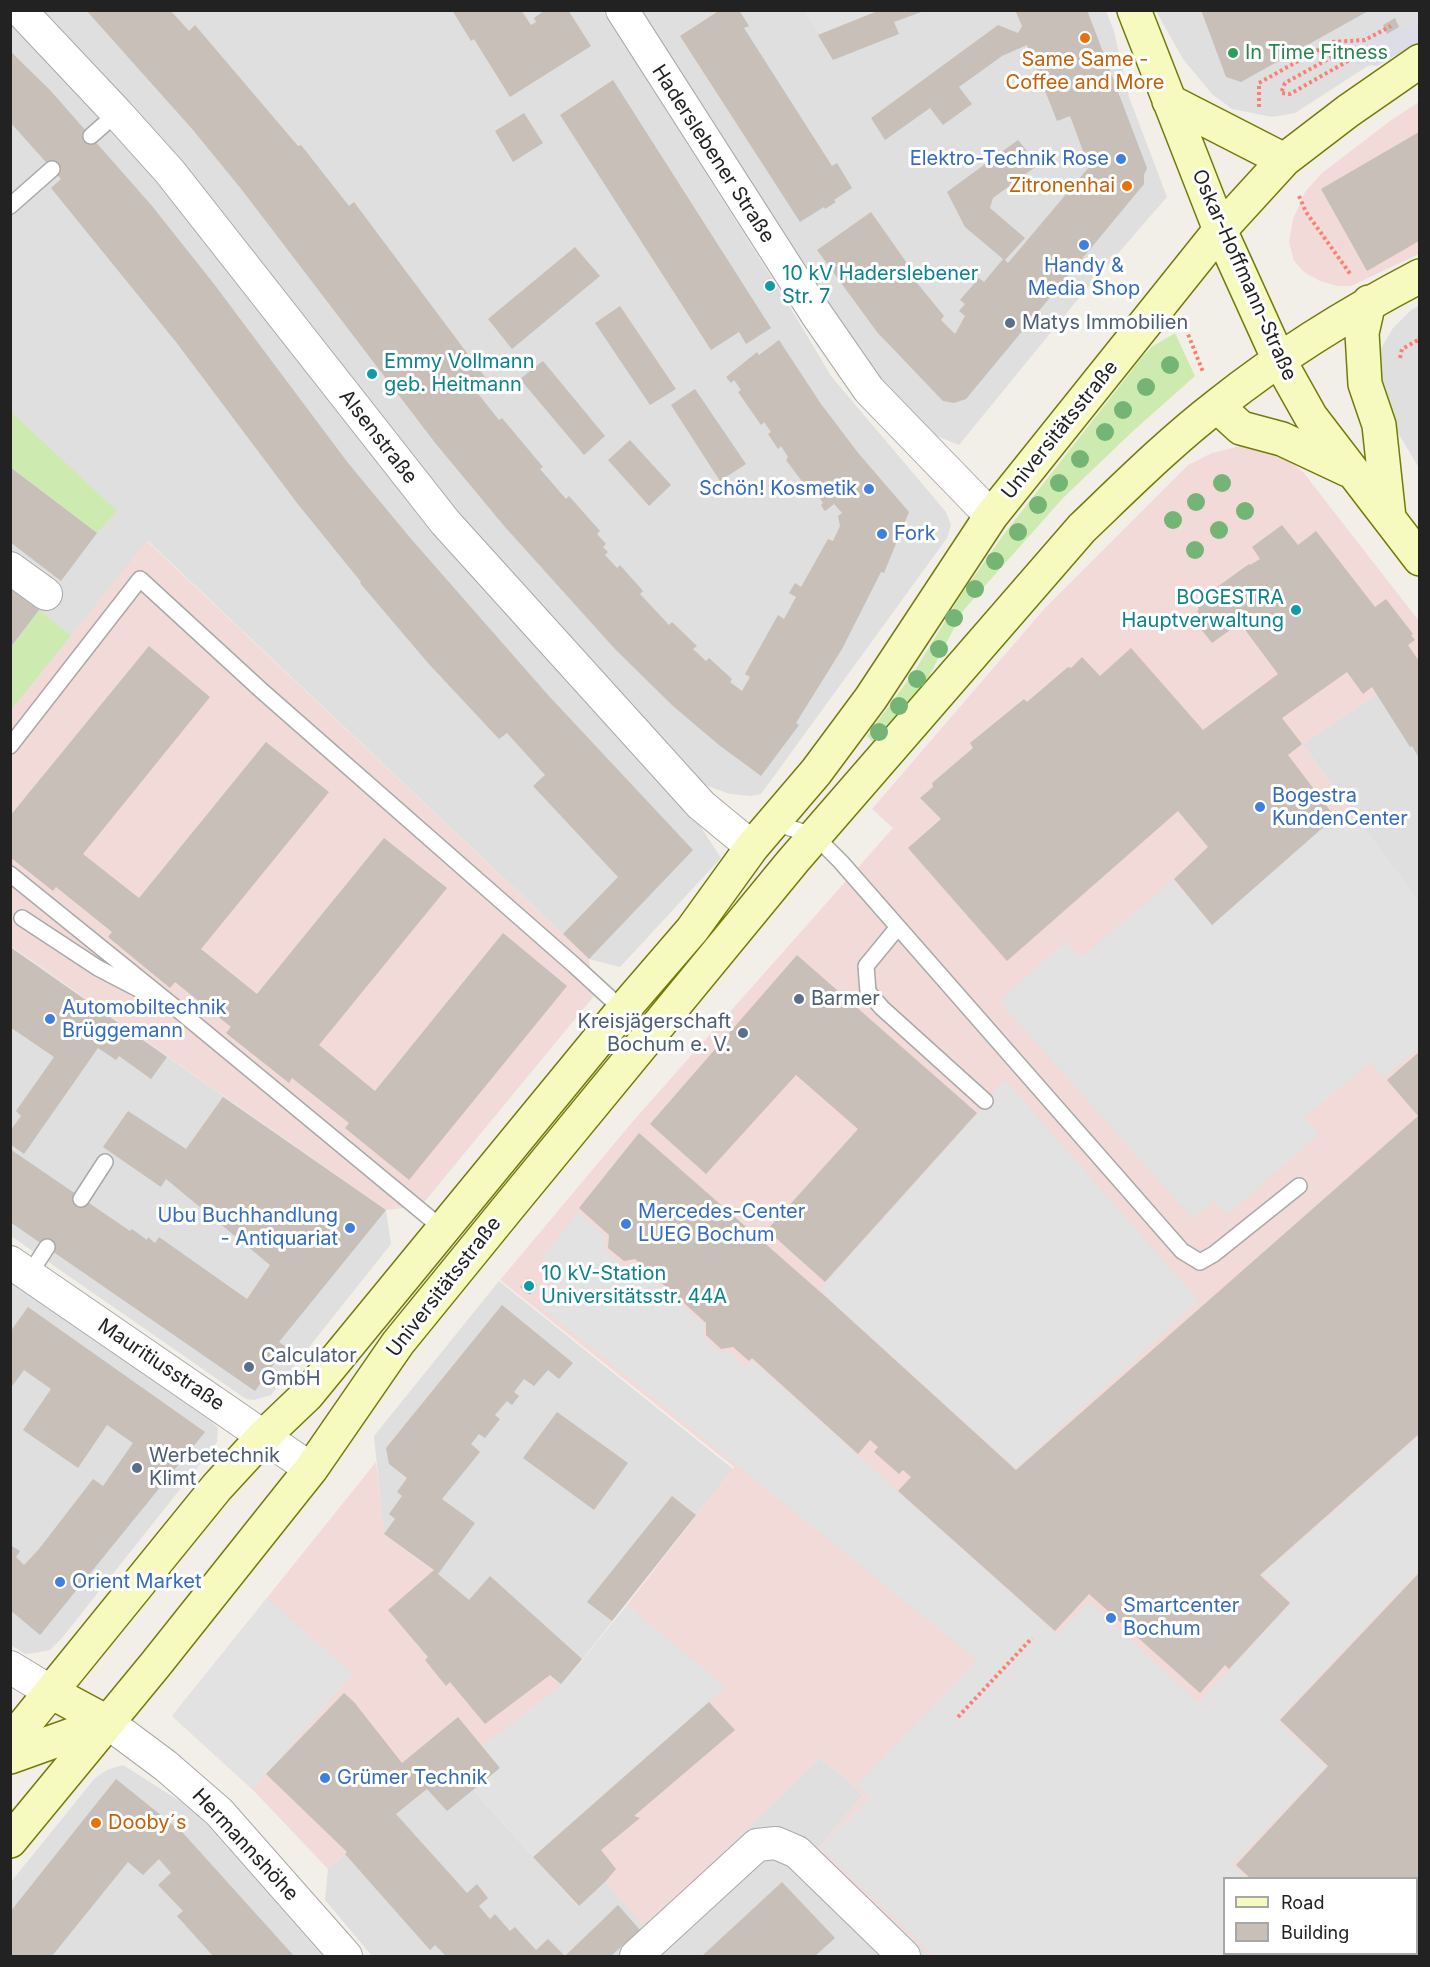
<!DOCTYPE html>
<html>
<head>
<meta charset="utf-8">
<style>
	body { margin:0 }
	#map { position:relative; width:1430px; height:1967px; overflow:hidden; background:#f2efe9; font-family:Inter,sans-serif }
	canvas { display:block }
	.frame { position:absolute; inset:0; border:12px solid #222; pointer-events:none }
	.legend { position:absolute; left:1223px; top:1877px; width:195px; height:78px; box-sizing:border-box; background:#fff; border:2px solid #a7a7a7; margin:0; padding:8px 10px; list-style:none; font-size:18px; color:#222 }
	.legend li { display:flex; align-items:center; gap:12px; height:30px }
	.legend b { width:30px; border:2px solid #a7a7a7 }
</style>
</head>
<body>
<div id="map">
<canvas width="1430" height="1967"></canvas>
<div class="frame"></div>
<ul class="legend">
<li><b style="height:8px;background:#f7fabf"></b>Road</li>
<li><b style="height:16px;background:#c7bfb8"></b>Building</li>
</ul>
</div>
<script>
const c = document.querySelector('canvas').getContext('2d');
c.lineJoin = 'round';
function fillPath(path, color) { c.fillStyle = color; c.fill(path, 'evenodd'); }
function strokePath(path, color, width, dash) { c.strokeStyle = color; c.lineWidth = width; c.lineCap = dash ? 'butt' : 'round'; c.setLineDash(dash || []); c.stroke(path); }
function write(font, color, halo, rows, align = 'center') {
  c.font = font + ' Inter,sans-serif'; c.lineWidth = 6; c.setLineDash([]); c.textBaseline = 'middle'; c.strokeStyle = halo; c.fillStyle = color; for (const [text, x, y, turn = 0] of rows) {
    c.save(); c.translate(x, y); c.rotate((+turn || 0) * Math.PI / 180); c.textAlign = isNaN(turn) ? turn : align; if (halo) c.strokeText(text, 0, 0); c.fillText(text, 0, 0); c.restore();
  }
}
fillPath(new Path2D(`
	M41,11H603L784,297L831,376L946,512L951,525L947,538L761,794L751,796L730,794L702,784L454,514Z
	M633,11H1106L1114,31L1129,97L1167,197L1074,304L959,445L932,434L880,384Z
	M1156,11H1419V33L1295,113L1272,117L1232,109L1212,94L1183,59Z
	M11,17L155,175L426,525L699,824L721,858L620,967L589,959L148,541L11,710Z
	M1419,306V468L1385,411L1377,379L1379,352L1393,328L1411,310Z
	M1419,666V902L1302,744Z
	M10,946L386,1210L391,1244L271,1395L254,1400L246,1399L11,1236Z
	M499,1281L733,1469L561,1686L438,1574L384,1534L374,1436Z
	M11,1282L211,1421L218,1428L217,1442L212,1449L62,1638L50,1650L35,1653L25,1654L11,1645Z
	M482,1746L500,1768L473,1790L533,1857L578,1906L605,1882L645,1926L820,1758L853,1784L863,1796L818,1848L930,1956H372L325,1900L328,1869L347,1852Z
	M123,1765L194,1810L323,1956H11L10,1883L95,1778L107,1770Z`), '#e0dfdf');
fillPath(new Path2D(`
	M1419,102V254L1351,286H1337L1320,281L1304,272L1294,261L1289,242L1293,219L1305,192L1322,173L1390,121Z
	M1241,446L1278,453L1303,472L1419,621V666L1302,744L1419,902V1956H930L818,1848L863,1796L853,1784L820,1758L645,1927L605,1882L579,1906L533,1857L613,1785L637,1613L626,1606L734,1467L500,1280L634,1120L893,828L872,809L1045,608L1188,465L1212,453ZM1224,1878H1416V1954H1224Z
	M147,541L589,959L594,996L421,1206L386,1210L11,946V710Z
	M376,1462L385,1535L438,1574L561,1686L347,1852L328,1869L253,1790L172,1716Z`), '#f2dad9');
fillPath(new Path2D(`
	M1175,333L1195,376L1132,432L1063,498L983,588L963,611L925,684L873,742L867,736L914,672L961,595L1004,534L1143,356L1153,346Z
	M10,411L117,511L97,533L11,467Z
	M39,610L71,636L11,710V648Z`), '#cdebb0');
fillPath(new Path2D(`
	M804,11H879L819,34Z
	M1349,807L1419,902V1048L1384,1078L1371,1062L1304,1118L1319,1135L1227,1215L1214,1200L1193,1219L999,1001L1066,941L1081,957L1174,879L1212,925L1335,817Z
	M1004,1079L1199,1301L1016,1469L819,1290L977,1114Z
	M578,1212L605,1237V1250L622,1265L634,1264L704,1323L703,1337L720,1352L729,1351L745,1367L752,1360L1058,1635L1089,1602L1199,1703L1291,1603L1263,1574L1419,1436V1571L1277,1721L1326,1767L1232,1865L1246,1878H1224V1954H1327L1330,1956H934L820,1847L869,1798L856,1785L977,1660L539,1305L563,1276L542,1257Z
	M267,1598L353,1674L253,1790L172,1716Z
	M626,1606L637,1613L726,1688L533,1857L473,1790L500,1768L482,1746L561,1686Z`), '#e2e2e2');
fillPath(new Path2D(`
	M1419,21V47H1411L1377,66L1357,64L1345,44L1382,25L1388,34L1399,28L1402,31Z`), '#dddde8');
fillPath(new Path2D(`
	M86,10H170L189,31L195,25L298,146L301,145L349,206L354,202L488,381L475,390L499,420L502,418L543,467L540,469L566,499L569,496L600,531L597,534L606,544L603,547L608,552L605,555L617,568L620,565L643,591L640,594L669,625L672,622L697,646L693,649L706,661L709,658L732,679L730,682L742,691L750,677L745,674L778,615L784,619L796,597L789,593L795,583L801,587L828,539L833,541L840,526L838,516L842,513L834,504L825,511L824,510L821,505L823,503L816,493L813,496L786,460L788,457L781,446L778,449L768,434L771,432L764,422L761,425L738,392L741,390L734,380L731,383L726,377L757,352L759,355L779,340L821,404L859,454L909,512L884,573L881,572L842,649L796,723L799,725L761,776L719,745L673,706L615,649L505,527L436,444L242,190L193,130Z
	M452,10H521L531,25L536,22L534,18L545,10H568L591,46L510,97L474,39L471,41Z
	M720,10H739L749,26L744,28L832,166L837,163L852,188L834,200L836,202L825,209L824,207L800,222L680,36Z
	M880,10L924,11L894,22L899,34L833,60L818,35Z
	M1015,10H1087L1147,168L1144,175V184L966,399L954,403L943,401L877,332L817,250L871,212L916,276L913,278L944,316L941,320L955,334L965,316L959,311L965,304L960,300L979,278L984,282L1003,259L965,227L947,192L1018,140L1038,165L993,198L990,208L1025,238L1005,260L1008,263L1089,167L1070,116L1057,121L1027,45L1002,56L959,87L972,104L943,125L930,108L885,140L871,118L998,25L1018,33L1022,26Z
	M1201,10H1370L1241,82L1226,77Z
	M1395,18L1399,27L1387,34L1383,25Z
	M10,51L50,90L152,206L214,284L348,463L412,540L548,695L693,850L589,959L563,934L618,877L533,786L545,775L507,733L499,739L428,663L360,583L361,582L297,503L176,342L51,188L61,179L10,122Z
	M613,80L771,328L746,344L739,332L711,350L560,115Z
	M524,113L543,143L513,162L495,131Z
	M1419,132V241L1367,271L1321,189Z
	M575,247L600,276L512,349L488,319Z
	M769,278L777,290L771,294L763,282Z
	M620,306L676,389L650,405L595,323Z
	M543,361L605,436L584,455L520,379Z
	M695,389L746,464L720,481L671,405Z
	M630,440L671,485L649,506L608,460Z
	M10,467L97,533L61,581L10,542Z
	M1282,525L1298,545L1316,531L1375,607L1386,599L1413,634L1411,635L1415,640L1408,645L1419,661V758L1412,746L1410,747L1372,687L1363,694L1347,672L1282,718L1302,744L1288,755L1335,817L1212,925L1174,879L1208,847L1178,811L1007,961L908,848L941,819L920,798L933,787L932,783L973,748L970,743L1024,699L1027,702L1068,667L1071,668L1082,657L1100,676L1131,648L1203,730L1278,674L1240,623L1212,643L1201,629L1200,625L1205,622L1197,611L1199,609L1195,603L1249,564L1250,565L1260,559L1252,547Z
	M10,588L39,610L10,648Z
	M149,646L210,697L83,854L139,898L266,742L329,792L201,949L257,994L384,838L447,888L319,1045L375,1091L503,933L567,986L409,1180L345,1128L349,1123L292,1078L289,1083L226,1033L231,1027L175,982L170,988L108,937L112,932L56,887L53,891L10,857V816Z
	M10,947L167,1057L151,1079L119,1056L116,1060L98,1048L24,1154L10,1144V1131L21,1116L16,1111L54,1057L10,1027Z
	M797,955L977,1113L825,1282L767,1230L858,1129L796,1075L706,1174L650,1124Z
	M1419,1052V1434L1260,1575L1290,1603L1229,1669L1225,1665L1200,1693L1089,1594L1055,1631L898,1491L911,1477L903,1470L899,1474L874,1452L878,1447L870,1440L858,1454L752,1358L749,1361L733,1347L721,1349L706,1335V1323L635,1259L624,1261L608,1248L609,1235L579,1208L639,1133L826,1297L1016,1470L1418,1116L1387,1080Z
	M223,1097L386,1210L279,1342L286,1347L255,1391L10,1222V1149L130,1231L132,1229L147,1240L148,1237L155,1243L159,1237L247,1299L270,1265L166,1179L161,1187L103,1147L128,1111L186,1149Z
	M528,1278L537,1285L530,1295L520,1287Z
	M502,1305L573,1363L559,1379L548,1370L534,1386L524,1379L514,1392L519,1396L512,1405L507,1401L495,1415L500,1419L485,1438L479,1434L471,1444L480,1452L442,1499L475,1523L438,1574L469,1600L490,1576L582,1659L561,1684L550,1675L485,1724L450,1682L446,1686L425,1660L428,1657L388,1610L434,1570L384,1534L395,1519L389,1514L402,1496L397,1492L407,1478L389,1464L386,1448Z
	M28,1307L205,1432L40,1635L10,1610V1545L20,1551L16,1557L24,1565L39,1549L93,1479L103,1486L133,1443L107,1425L78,1468L23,1430L51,1389L24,1370L10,1389V1332Z
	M557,1412L628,1463L594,1510L523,1458Z
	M672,1496L696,1515L612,1621L587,1602Z
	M1419,1573V1956H1333L1330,1954H1416V1878H1250L1236,1865L1328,1766L1280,1720Z
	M344,1693L354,1702L402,1763L458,1717L500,1768L447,1811L427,1789L396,1814L467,1893L477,1884L488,1898L479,1906L490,1919L495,1914L510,1931L515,1927L536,1950L548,1939L565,1956L618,1905L640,1930L611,1956H446L435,1945L430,1950L345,1854L347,1852L266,1774Z
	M709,1702L735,1730L634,1816L640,1818L601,1850L616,1869L605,1882L579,1906L533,1857Z
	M116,1779L183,1833L294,1956H213L177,1916L183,1911L158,1885L171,1873L159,1859L143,1875L128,1862L52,1956H10V1912Z
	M782,1882L835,1938L815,1956H702Z`), '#c7bfb8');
const lane = new Path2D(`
	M91,136L117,113
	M10,206L52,169
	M10,746L140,579L262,691L574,965L623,1010
	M775,823L815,836L841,862L1182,1251L1200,1262L1214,1254L1299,1186
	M10,874L177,1009L443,1229
	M22,918L98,968L148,994
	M898,927L866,966L868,992L882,1008L985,1101
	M81,1199L105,1162
	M29,1275L47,1247`);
const street = new Path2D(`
	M20,10L117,113L170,172L445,522L701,805L752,847
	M622,10L817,315L869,390L991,516
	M10,568L46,594
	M10,1262L311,1469
	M10,1667L51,1692
	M107,1722L166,1766L219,1812L346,1956
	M636,1956L757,1845L776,1843L797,1852L904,1956`);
const secondary = new Path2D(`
	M1134,10L1220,230L1279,360L1311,417L1420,559
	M1169,101L1284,160
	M1369,302L1362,333L1365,384L1379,425L1389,518
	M1217,406L1241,428L1282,439L1348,470
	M51,1692L107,1722
	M10,1742L217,1487L264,1436L307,1395L623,1010L692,930L752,847L816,772L871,698L991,516L1220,230L1284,160L1348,111L1420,61
	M10,1757L105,1723
	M10,1841L155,1665L311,1469L398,1343L507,1209L793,861L1082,528C1126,486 1170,442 1218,405C1281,355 1349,313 1420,276`);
strokePath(lane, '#a9a9a9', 18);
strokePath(street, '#a9a9a9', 34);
strokePath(secondary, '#707d05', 36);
strokePath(new Path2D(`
	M1348,48L1285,83L1281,93L1290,94L1353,58
	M1259,107V83L1332,42L1365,40L1391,26
	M1299,196L1306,212L1351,275
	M1186,329L1203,372
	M1400,358L1402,349L1420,339
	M958,1717L1032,1638`), '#fa8072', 4, [3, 3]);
strokePath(lane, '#fff', 15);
strokePath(street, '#fff', 32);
strokePath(secondary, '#f7fabf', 33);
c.fillStyle = '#74b475';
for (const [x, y] of [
	[1170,365],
	[1146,387],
	[1123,410],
	[1105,432],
	[1080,459],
	[1059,483],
	[1222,483],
	[1196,502],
	[1038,505],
	[1245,511],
	[1173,520],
	[1219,530],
	[1018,532],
	[1195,550],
	[995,561],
	[975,589],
	[954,618],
	[939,649],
	[917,679],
	[899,706],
	[879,732]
]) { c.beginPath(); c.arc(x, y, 9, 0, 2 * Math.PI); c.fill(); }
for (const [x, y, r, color] of [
	[1085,38,6,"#e8710a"],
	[1233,53,6,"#2e9e5b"],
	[1121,159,6,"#3f7fe0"],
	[1127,186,6,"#e8710a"],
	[1084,245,6,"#3f7fe0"],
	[770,286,6,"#0f9aa8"],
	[1010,323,6,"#5c6f8a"],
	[372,374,6,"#0f9aa8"],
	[869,489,6,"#3f7fe0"],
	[882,534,6,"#3f7fe0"],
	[1296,610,6,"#0f9aa8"],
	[1260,807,6,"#3f7fe0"],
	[799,999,6,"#5c6f8a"],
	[50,1019,6,"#3f7fe0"],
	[743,1033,6,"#5c6f8a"],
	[626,1224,6,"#3f7fe0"],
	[350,1228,6,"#3f7fe0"],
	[529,1286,6,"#0f9aa8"],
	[249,1367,6,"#5c6f8a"],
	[137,1468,6,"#5c6f8a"],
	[60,1582,6,"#3f7fe0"],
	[1111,1618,6,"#3f7fe0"],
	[325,1778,6,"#3f7fe0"],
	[96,1823,6,"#e8710a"]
]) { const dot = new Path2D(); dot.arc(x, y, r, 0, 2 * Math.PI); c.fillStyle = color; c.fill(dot); strokePath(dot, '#fff', 2); }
write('20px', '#27864d', '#fff', [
	["In Time Fitness",1245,53]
], 'left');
write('20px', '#c56008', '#fff', [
	["Same Same -",1085,60],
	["Coffee and More",1085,83],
	["Zitronenhai",1115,186,"right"],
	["Dooby´s",108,1823,"left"]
]);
write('20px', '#222', '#fff', [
	["Haderslebener Straße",713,154,57],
	["Oskar-Hoffmann-Straße",1244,275,66],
	["Universitätsstraße",1060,430,-51],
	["Alsenstraße",378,437,52],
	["Universitätsstraße",444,1287,-52],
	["Mauritiusstraße",161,1365,34],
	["Hermannshöhe",245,1845,47]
]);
write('20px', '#366cbe', '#fff', [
	["Elektro-Technik Rose",1109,159,"right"],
	["Handy &",1084,266,"center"],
	["Media Shop",1084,289,"center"],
	["Schön! Kosmetik",857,489,"right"],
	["Fork",894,534],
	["Bogestra",1272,796],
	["KundenCenter",1272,819],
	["Automobiltechnik",62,1008],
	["Brüggemann",62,1031],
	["Mercedes-Center",638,1212],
	["LUEG Bochum",638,1235],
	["Ubu Buchhandlung",338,1216,"right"],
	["- Antiquariat",338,1239,"right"],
	["Orient Market",72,1582],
	["Smartcenter",1123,1606],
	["Bochum",1123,1629],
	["Grümer Technik",337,1778]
], 'left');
write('20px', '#0d838f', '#fff', [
	["10 kV Haderslebener",782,274],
	["Str. 7",782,297],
	["Emmy Vollmann",384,362],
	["geb. Heitmann",384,385],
	["BOGESTRA",1284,598,"right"],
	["Hauptverwaltung",1284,621,"right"],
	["10 kV-Station",541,1274],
	["Universitätsstr. 44A",541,1297]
], 'left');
write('20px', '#4e5e75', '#fff', [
	["Matys Immobilien",1022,323],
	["Barmer",811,999],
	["Kreisjägerschaft",731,1022,"right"],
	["Bochum e. V.",731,1045,"right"],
	["Calculator",261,1356],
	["GmbH",261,1379],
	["Werbetechnik",149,1456],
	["Klimt",149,1479]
], 'left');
</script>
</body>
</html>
